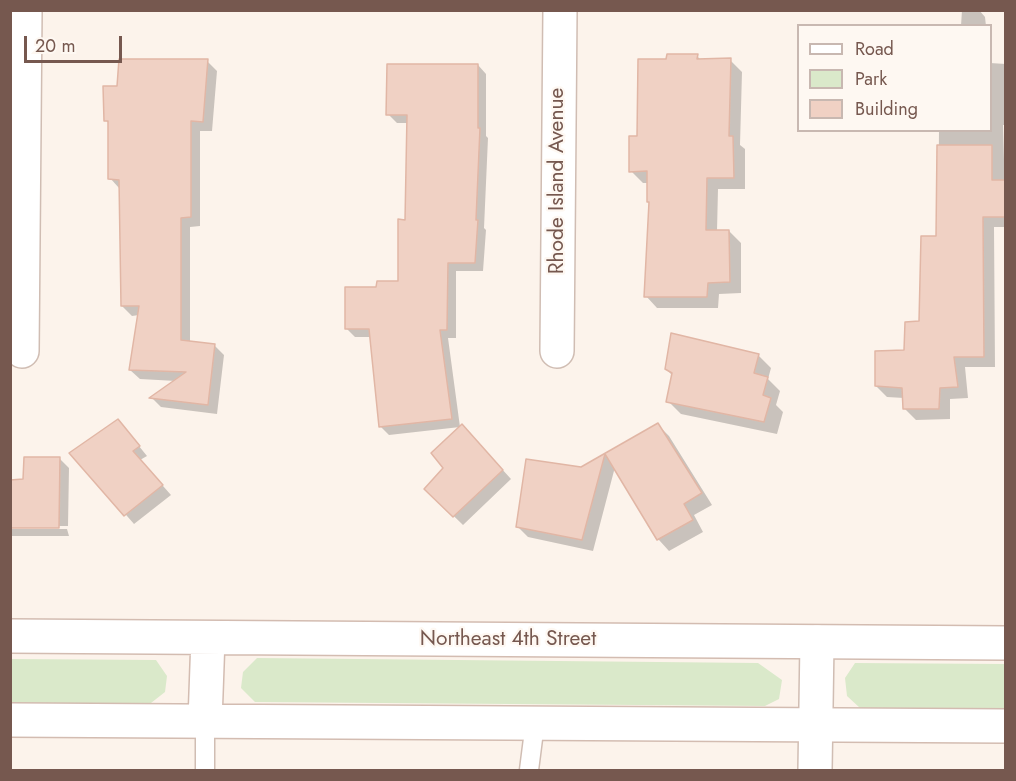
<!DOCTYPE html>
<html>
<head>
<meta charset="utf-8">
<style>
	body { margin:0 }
	#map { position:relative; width:1016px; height:781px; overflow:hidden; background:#fcf3eb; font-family:Jost,sans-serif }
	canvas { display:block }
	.frame { position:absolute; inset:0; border:12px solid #76584f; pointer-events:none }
	.legend { position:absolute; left:797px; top:24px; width:195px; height:108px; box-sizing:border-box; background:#fef8f2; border:2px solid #c8b8b1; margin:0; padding:8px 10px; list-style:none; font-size:18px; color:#76584f }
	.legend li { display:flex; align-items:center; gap:12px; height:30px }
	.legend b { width:30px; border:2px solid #c8b8b1 }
	.scale { position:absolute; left:24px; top:36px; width:98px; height:27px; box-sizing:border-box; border:3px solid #76584f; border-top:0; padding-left:8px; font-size:18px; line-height:21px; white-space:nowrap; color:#76584f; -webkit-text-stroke:4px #fef8f2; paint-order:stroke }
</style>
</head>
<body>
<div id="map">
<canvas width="1016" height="781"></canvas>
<div class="frame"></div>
<ul class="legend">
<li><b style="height:8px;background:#fff"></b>Road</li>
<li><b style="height:16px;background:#dae9ca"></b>Park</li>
<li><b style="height:16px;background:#f0d1c4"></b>Building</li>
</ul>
<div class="scale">20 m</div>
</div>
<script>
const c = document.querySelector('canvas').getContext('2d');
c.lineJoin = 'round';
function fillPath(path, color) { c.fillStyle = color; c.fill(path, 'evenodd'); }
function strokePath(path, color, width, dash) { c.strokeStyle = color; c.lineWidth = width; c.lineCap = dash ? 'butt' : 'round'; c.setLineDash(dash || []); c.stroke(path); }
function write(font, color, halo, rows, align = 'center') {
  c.font = font + ' Jost,sans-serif'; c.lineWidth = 4.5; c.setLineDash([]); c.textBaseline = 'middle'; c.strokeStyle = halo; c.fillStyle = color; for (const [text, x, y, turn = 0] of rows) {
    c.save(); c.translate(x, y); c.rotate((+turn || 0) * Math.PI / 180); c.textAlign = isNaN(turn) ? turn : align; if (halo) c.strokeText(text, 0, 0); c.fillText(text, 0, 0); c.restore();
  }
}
fillPath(new Path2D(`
	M257,658L758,663L782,680L779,699L765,706L255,702L241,688L243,672Z
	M11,659L156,660L167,676L165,692L151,703H11Z
	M855,663L1005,664V709L860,708L847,696L845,678Z`), '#dae9ca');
fillPath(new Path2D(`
	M962,10H979L985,17L986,26H961Z
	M697,56L702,61L730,60L742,72L740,145L745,149V189H718L717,231H729L741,243V293L719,294L718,308H657L646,296L651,203L648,183H643L631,171L638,137L667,60Z
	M207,61L217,71L212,131H200V226L190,227V342L214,345L224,355L217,414L161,407L152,398L176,381L140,379L130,370L139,315L132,316L122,306L119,188L110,178V124L105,120L118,87Z
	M990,63L1006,64V125H1003L1006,227H994L995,367H965L968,398L950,399V419L916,420L905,409L904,398L887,397L876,386L906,352L921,323L938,237L939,130H990Z
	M478,65L486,74V136L488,138L484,228L486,230L483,271H456V338H448L460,427L389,435L380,426L371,337H355L346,328L377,288L400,283L407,221L409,123H397L388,114Z
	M758,355L771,368L768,379L780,391L776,405L783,412L777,434L681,414L668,401L673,376L666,369Z
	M658,425L669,436L712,505L694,515L703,532L669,551L659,540L615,467L593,551L528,537L517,526L581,468Z
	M126,430L147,456L140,460L171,495L134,524L72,453Z
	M471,435L511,479L463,525L426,489Z
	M60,459L69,468L68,526H10L24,496Z
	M10,529H67L69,536H10Z`), '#0003');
const building = new Path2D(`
	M667,54H698L697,59L731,58L729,136H733L734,178H707L706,230H729L730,282L708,283L707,297H644L649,202H647V171L629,172V136H637L638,59H666Z
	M119,59H208L203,122L191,121V217L181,218V340L215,344L208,405L149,398L186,372L129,370L139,306H121L119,180L108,179V121H104L103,86H117Z
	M387,64H478V128H480L476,220H478L475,263H448L447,330H440L452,419L379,427L369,329H345V287H376L377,281H398V219L405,220L407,115H386Z
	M937,145H992V180H1005V217H983L984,357H954L958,387L940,388L939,409H903L902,388L875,386V351L904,350L905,322L919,321L921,236H936Z
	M671,333L759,354L754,373L768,377L763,395L771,398L764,422L666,402L672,373L665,369Z
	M118,419L140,446L133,451L163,485L124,516L69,453Z
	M658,423L702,493L684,504L693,520L657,540L605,454L582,540L516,527L526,459L581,467Z
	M462,424L503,470L453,517L424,489L443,468L431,453Z
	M24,457H60L59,528H10V480L23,479Z`);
fillPath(building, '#f0d1c4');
strokePath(building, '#e1b6a5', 1.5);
const service = new Path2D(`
	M205,721V770
	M529,770L535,723`);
const minor = new Path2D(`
	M22,351L25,10
	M557,351L560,10
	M815,770L817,642`);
const secondary = new Path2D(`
	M10,636L1006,643
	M10,720L1006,726
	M205,721L208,638`);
strokePath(service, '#d0bdb3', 21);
strokePath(minor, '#d0bdb3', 36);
strokePath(secondary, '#d3bcb1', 36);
strokePath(service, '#fff', 18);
strokePath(minor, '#fff', 33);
strokePath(secondary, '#fff', 33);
write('21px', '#76584f', '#fef8f2', [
	["Rhode Island Avenue",558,181,-90],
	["Northeast 4th Street",508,640]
]);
</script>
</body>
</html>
